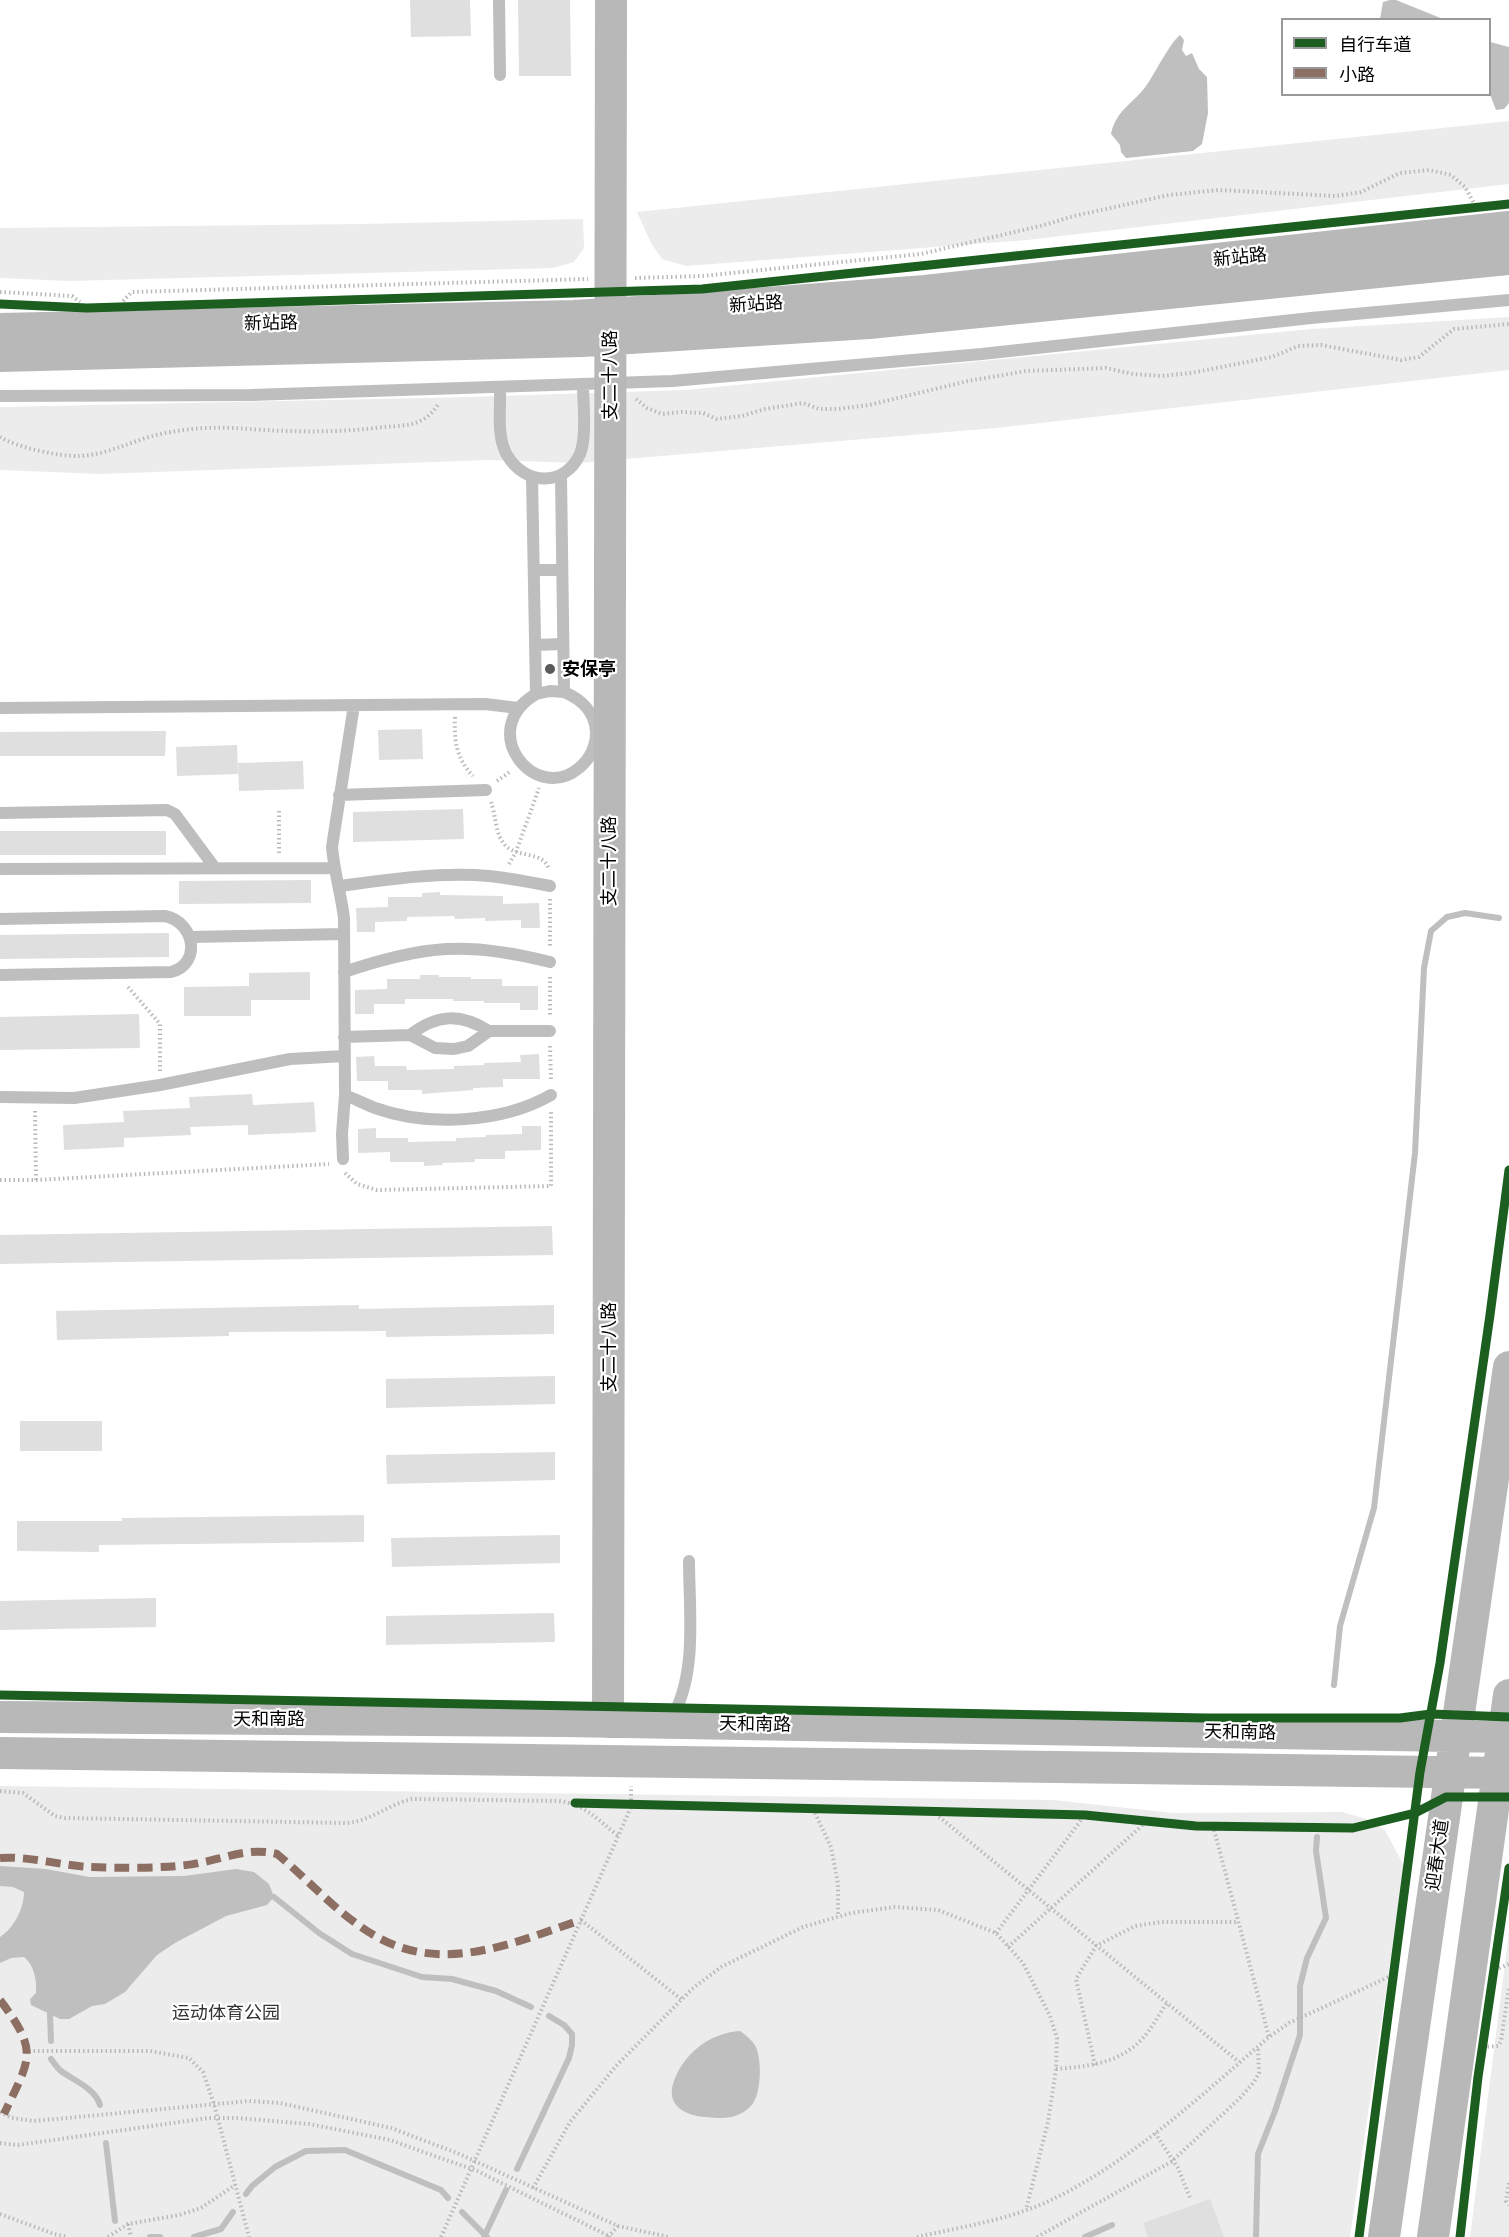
<!DOCTYPE html>
<html>
<head>
<meta charset="utf-8">
<style>
	body { margin:0 }
	#map { position:relative; width:1509px; height:2237px; overflow:hidden; background:#fff; font-family:Ubuntu,"Noto Sans SC",sans-serif }
	canvas { display:block }
	.legend { position:absolute; left:1281px; top:18px; width:210px; height:78px; box-sizing:border-box; background:#fff; border:2px solid #999; margin:0; padding:8px 10px; list-style:none; font-size:18px; color:#000 }
	.legend li { display:flex; align-items:center; gap:12px; height:30px }
	.legend b { width:30px; border:2px solid #999 }
</style>
</head>
<body>
<div id="map">
<canvas width="1509" height="2237"></canvas>
<ul class="legend">
<li><b style="height:8px;background:#1b5e20"></b>自行车道</li>
<li><b style="height:8px;background:#8d6e63"></b>小路</li>
</ul>
</div>
<script>
const c = document.querySelector('canvas').getContext('2d');
c.lineJoin = 'round';
function fillPath(path, color) { c.fillStyle = color; c.fill(path, 'evenodd'); }
function strokePath(path, color, width, dash) { c.strokeStyle = color; c.lineWidth = width; c.lineCap = dash ? 'butt' : 'round'; c.setLineDash(dash || []); c.stroke(path); }
function write(font, color, halo, rows, align = 'center') {
  c.font = font + ' Ubuntu,"Noto Sans SC",sans-serif'; c.lineWidth = 4.5; c.setLineDash([]); c.textBaseline = 'middle'; c.strokeStyle = halo; c.fillStyle = color; for (const [text, x, y, turn = 0] of rows) {
    c.save(); c.translate(x, y); c.rotate((+turn || 0) * Math.PI / 180); c.textAlign = isNaN(turn) ? turn : align; if (halo) c.strokeText(text, 0, 0); c.fillText(text, 0, 0); c.restore();
  }
}
fillPath(new Path2D(`
	M1509,121V184L1027,240L686,266L662,259L652,245L637,212Z
	M583,219L584,248L574,262L554,268L70,281L0,278V228L362,224Z
	M1509,317V370L996,428L578,463L489,460L100,474L0,470V407L468,397L685,390L1311,329Z
	M0,1786L1053,1800L1173,1813L1342,1812L1369,1820L1385,1830L1404,1866L1350,2237H0Z
	M1509,1932V2237H1470Z`), '#ececec');
fillPath(new Path2D(`
	M1390,0H1396L1443,19H1380L1383,2Z
	M1180,35L1184,40L1182,50L1186,56L1192,53L1199,69L1207,77L1208,113L1202,144L1193,151L1126,158L1121,152L1120,145L1111,134C1116,110 1133,104 1146,86C1156,72 1169,44 1180,35Z
	M1490,42L1509,47V103L1504,109L1496,110L1490,94Z
	M0,1866L46,1869L89,1877L184,1876L236,1869L254,1872L269,1884L274,1897L267,1905L226,1916L175,1943L157,1955L125,1992L105,2004L92,2006L69,2019H60L31,2005L30,1999L36,1993C37,1980 34,1965 24,1957L11,1958L0,1963V1937C14,1928 24,1908 24,1892L13,1887L0,1886Z
	M740,2031C746,2035 752,2040 756,2047C762,2061 762,2098 749,2108C736,2119 722,2119 706,2117C697,2117 683,2113 677,2106C670,2098 671,2090 674,2081C684,2053 710,2033 740,2031Z`), '#bfbfbf');
strokePath(new Path2D(`
	M1334,1685L1340,1626L1374,1508L1415,1153L1424,968L1431,931L1447,917L1465,913L1499,918
	M274,1897L319,1933L352,1954L422,1977L452,1979L496,1991L531,2007
	M50,2014L51,2041
	M51,2059C54,2063 57,2068 61,2071C73,2080 96,2089 100,2105
	M106,2143L115,2221
	M517,2169L569,2058L572,2045V2034L564,2025L549,2016
	M246,2194L252,2186L275,2167L306,2151L345,2150L441,2190L448,2198
	M462,2212L487,2237
	M150,2237H160
	M194,2237L221,2229L233,2212
	M484,2237L506,2190
	M1085,2237L1112,2225
	M1256,2237L1258,2154L1275,2111L1300,2035V1986L1307,1958L1326,1918L1316,1851L1317,1837`), '#bfbfbf', 6);
fillPath(new Path2D(`
	M410,0H470L471,36L411,37Z
	M518,0H570L571,76H519Z
	M422,729L423,759L379,760L378,730Z
	M166,731L165,756H0V732Z
	M237,745L238,774L177,776L176,747Z
	M303,761L304,789L239,791L238,763Z
	M463,809L464,839L353,842V812Z
	M0,831H166V855H0Z
	M311,880V903L179,904V881Z
	M440,892V895L503,896V904L539,903L540,928H521V920L485,921V918L455,919L454,916L407,917V921L375,922V932H357L356,908L388,907V897H422V893Z
	M169,933V957L0,959V935Z
	M310,972V1000H251V1016H184V987L249,986V973Z
	M420,975H439V977H471V979H502V986H538V1010H520V1003H484V1001H453V999H405V1004H374V1014H355V990L387,989V979H420Z
	M139,1014L140,1048L0,1050V1017Z
	M539,1054L540,1079H503V1087L473,1088V1090L422,1094V1090H388V1081H357L356,1057L374,1056L375,1066H406L407,1070L454,1069V1066L484,1065V1063L521,1062L520,1055Z
	M252,1094L253,1105L314,1102L316,1132L248,1135V1125L190,1127L191,1135L124,1138V1147L64,1150L63,1125L124,1122L123,1111L190,1108L189,1097Z
	M522,1126H541V1150L505,1151V1159H475V1162L442,1163L443,1165L424,1166V1162H390V1152L358,1153V1129L376,1128V1138H408V1142L456,1141V1138L486,1137V1135L522,1134Z
	M552,1226L553,1255L0,1264V1235Z
	M359,1305V1309L554,1305V1334L386,1337V1331L229,1332V1336L57,1340L56,1311Z
	M555,1376V1404L386,1408V1379Z
	M20,1421H102V1451H20Z
	M555,1452V1480L387,1484L386,1455Z
	M364,1515V1542L99,1545V1552L17,1551V1521H122V1518Z
	M560,1535V1563L392,1567L391,1538Z
	M156,1598V1627L0,1630V1601Z
	M554,1613L555,1642L386,1645V1616Z
	M1210,2199L1224,2237H1148L1143,2223Z`), '#dfdfdf');
strokePath(new Path2D(`
	M635,278L702,276L921,254L1044,225L1074,216L1169,195L1218,190L1336,196L1361,192L1400,173L1429,170L1451,175L1465,187L1476,207
	M0,292L72,296L80,302
	M123,301L132,292L588,279
	M636,399L647,408L662,414L682,412L703,413L717,419L742,416L765,409L803,403L819,409H838L869,405L968,381L1026,371L1106,368L1133,374L1161,376L1191,373L1272,357L1298,346L1321,345L1401,360L1419,357L1454,329L1509,324
	M0,437C16,447 60,457 79,456C105,455 125,444 149,437C180,428 216,426 248,429C294,432 337,433 384,427C394,426 406,426 415,423C425,420 434,412 439,403
	M455,717C454,741 456,758 473,776
	M497,781L511,771
	M491,802C496,815 495,836 506,846C518,858 545,851 549,870
	M279,811V855
	M509,864L516,852L539,788
	M550,899V948
	M550,977V1017
	M128,987L160,1024V1072
	M550,1046L551,1080
	M345,1173L357,1184L377,1190L551,1186V1112
	M0,1180H36L35,1111
	M36,1180L329,1164
	M0,1791L23,1793L55,1816L65,1818L347,1823C371,1821 389,1804 412,1799L559,1801C586,1805 597,1819 618,1836
	M813,1809L831,1847L838,1884V1917
	M932,1811L1239,2062
	M1213,1826L1269,2037
	M581,1920L681,1999
	M996,1933L1085,1815
	M1008,1947L1147,1821
	M1495,1970L1509,1964
	M1483,2047L1498,2046L1501,2041L1509,1987
	M29,2051H150L189,2058L203,2072L214,2104L249,2237
	M1095,2065L1076,1979L1096,1946L1135,1926L1161,1922H1238
	M1056,2069C1089,2066 1119,2064 1143,2038C1152,2028 1159,2014 1167,2003
	M0,2112L12,2118L34,2121L249,2101L280,2103L391,2128L457,2153L618,2226L669,2237
	M1155,2133L1178,2168L1191,2200
	M0,2143L18,2145L208,2118H237L309,2124L390,2140L477,2171L611,2237
	M1509,2183L1506,2201L1509,2205
	M533,2188L570,2122L616,2066L692,1989L721,1967L803,1927L851,1913L895,1907L938,1910L996,1933L1023,1963L1050,2016L1057,2038L1056,2069L1048,2122L1026,2210
	M0,2214L54,2234L68,2237
	M128,2224L131,2237
	M108,2237L128,2224L179,2215L201,2208L235,2185
	M441,2237L631,1807V1786
	M608,2237L618,2226
	M917,2237C961,2227 1008,2220 1049,2201C1128,2164 1203,2094 1269,2037L1289,2023L1395,1974
	M1037,2237L1171,2162L1239,2099L1254,2082L1259,2073L1258,2047`), '#b9b9b9', 4, [1.5, 3]);
strokePath(new Path2D(`
	M499,0L500,75
	M500,387C501,409 496,436 507,455C525,486 565,487 580,454C587,436 583,404 583,385
	M0,396L251,395L672,381L982,354L1311,318L1509,300
	M532,477L536,694C475,730 535,805 579,768C590,759 596,747 596,732C595,712 581,699 564,692L561,476
	M534,570H562
	M535,645L563,644
	M536,694L550,691L564,692
	M0,708L485,704L518,708
	M339,795L486,790
	M0,813L167,810L175,814L215,868
	M0,869L335,868
	M340,886C385,880 430,873 475,875C500,876 525,881 550,886
	M0,919L165,916C195,922 202,964 171,972L0,975
	M190,937L344,934
	M344,972C424,945 468,941 550,962
	M410,1035C437,1014 460,1013 489,1031
	M344,1037L410,1035L435,1048L454,1049L468,1046L489,1031H550
	M345,1095C355,1099 365,1104 375,1108C428,1127 502,1123 551,1095
	M0,1097L74,1098L160,1085L290,1059L345,1056
	M343,1159L342,1134L345,1095L344,918C341,894 334,871 332,847L354,705
	M671,1719C698,1675 689,1610 689,1561`), '#bebebe', 12);
strokePath(new Path2D(`
	M0,329L574,316L702,308L925,291L1509,227
	M0,356L582,341L869,323L1509,259
	M0,1717L564,1721L1509,1737
	M608,1722L611,0
	M0,1753L1509,1773
	M1384,2237C1424,1947 1468,1657 1509,1367
	M1433,2237L1509,1695`), '#b8b8b8', 32);
strokePath(new Path2D(`
	M0,1858C29,1856 59,1865 88,1867C119,1868 170,1869 199,1863C226,1858 249,1847 277,1854C310,1881 340,1917 379,1938C446,1974 515,1942 581,1920
	M0,2000C40,2053 30,2058 4,2114`), '#8d6e63', 8, [15, 8]);
strokePath(new Path2D(`
	M0,304L87,308L702,289L1509,204
	M0,1695L1206,1718H1400L1431,1714L1509,1717
	M575,1803L1085,1815L1196,1826L1353,1828L1415,1813L1446,1797H1509
	M1359,2237L1420,1772L1440,1663L1490,1315L1509,1170
	M1460,2237L1478,2077L1509,1868`), '#1b5e20', 9);
for (const [x, y, r, color] of [
	[550,669,6,"#595959"]
]) { const dot = new Path2D(); dot.arc(x, y, r, 0, 2 * Math.PI); c.fillStyle = color; c.fill(dot); strokePath(dot, '#fff', 2); }
write('18px', '#000', '#fff', [
	["新站路",1240,257,-6],
	["新站路",756,304,-4],
	["新站路",271,323,-1],
	["支二十八路",610,375,-90],
	["支二十八路",609,861,-90],
	["支二十八路",609,1347,-90],
	["天和南路",269,1719],
	["天和南路",755,1724,1],
	["天和南路",1240,1732,1],
	["迎春大道",1437,1855,-82]
]);
write('bold 18px', '#000', '#fff', [
	["安保亭",562,669]
], 'left');
write('18px', '#333', '#fff', [
	["运动体育公园",226,2013]
]);
</script>
</body>
</html>
